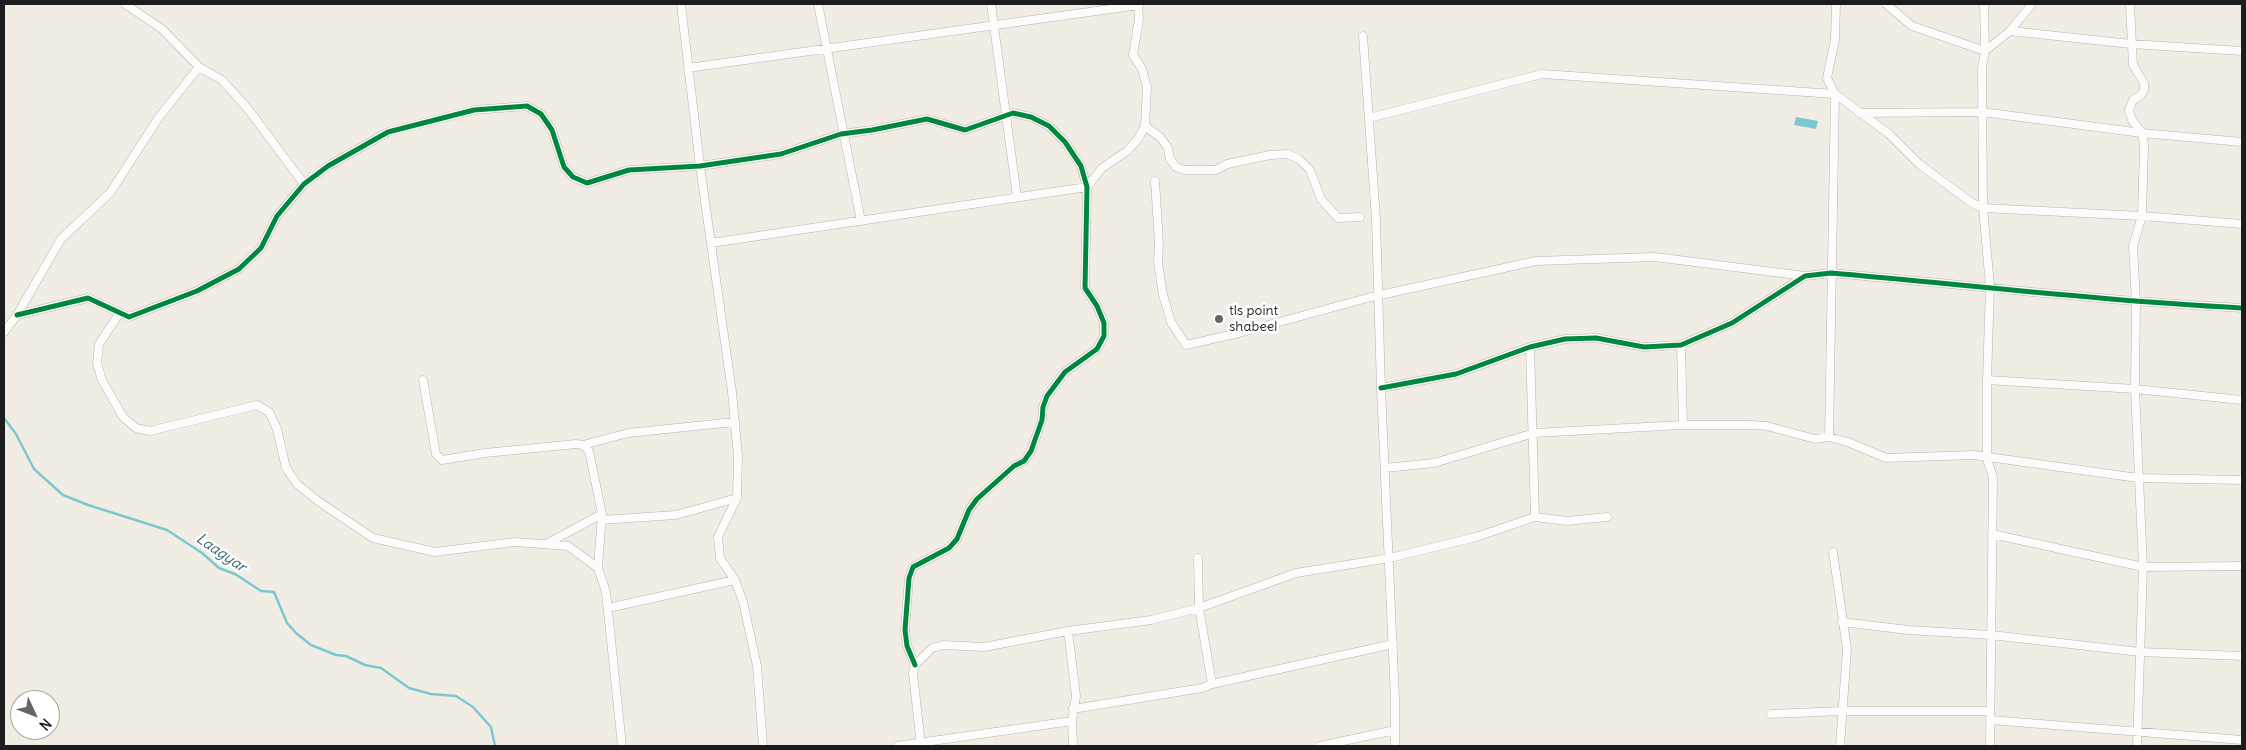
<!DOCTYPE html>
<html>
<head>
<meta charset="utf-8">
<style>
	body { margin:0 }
	#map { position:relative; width:2246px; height:750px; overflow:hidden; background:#f2ede4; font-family:Delius,sans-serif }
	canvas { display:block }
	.frame { position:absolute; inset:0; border:5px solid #1c1c1c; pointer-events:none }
	.north { position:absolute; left:10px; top:690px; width:50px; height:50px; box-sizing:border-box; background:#fff; border:1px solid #a4a4a4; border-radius:50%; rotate:133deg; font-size:14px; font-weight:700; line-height:20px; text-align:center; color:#1c1c1c }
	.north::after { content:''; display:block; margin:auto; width:18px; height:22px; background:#676562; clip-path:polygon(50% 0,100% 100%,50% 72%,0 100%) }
</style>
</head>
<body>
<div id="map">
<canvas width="2246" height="750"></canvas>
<div class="frame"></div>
<div class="north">N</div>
</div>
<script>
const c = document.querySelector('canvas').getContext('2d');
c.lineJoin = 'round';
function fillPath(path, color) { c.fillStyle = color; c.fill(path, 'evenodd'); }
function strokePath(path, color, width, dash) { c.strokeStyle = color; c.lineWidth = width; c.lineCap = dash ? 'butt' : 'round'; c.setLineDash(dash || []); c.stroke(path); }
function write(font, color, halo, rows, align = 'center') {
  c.font = font + ' Delius,sans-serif'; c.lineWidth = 5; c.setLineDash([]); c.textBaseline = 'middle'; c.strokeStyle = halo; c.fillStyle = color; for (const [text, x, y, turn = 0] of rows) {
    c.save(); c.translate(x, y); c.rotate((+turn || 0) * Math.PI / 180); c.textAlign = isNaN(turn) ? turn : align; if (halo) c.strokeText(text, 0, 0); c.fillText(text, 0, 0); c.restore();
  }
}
fillPath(new Path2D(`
	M1796,117L1818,121L1816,129L1794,125Z`), '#7dc8d0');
strokePath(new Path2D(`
	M4,418L16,434L34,469L63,495L88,505L167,530L202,553L219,568L235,574L261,591L274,592L287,623L296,633L311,645L336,655L346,656L365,665L381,668L409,688L431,694L456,696L473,707L491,727L495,746`), '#7dc8d0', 2.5);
const minor = new Path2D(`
	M125,4L162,29L199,67L222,80L248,109L304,184
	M681,4L700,166L732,392L738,456L737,498L718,537L720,558L735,580L743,602L757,666L763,746
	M818,4L861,221
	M991,4L1017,197
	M1836,4L1835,40L1827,78L1835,94L1889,134L1919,164L1972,203L1983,208L2142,216L2242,224
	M1886,4L1912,26L1985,51L1984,4
	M2130,4L2133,65L2144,83V90L2141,95L2133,100L2129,110L2132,120L2142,133L2144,145L2142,216L2133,246L2136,302L2135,389L2143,567L2137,746
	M2010,31L2131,44L2242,51
	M1363,36L1376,219L1381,388L1395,699V746
	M688,68L1139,5
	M1859,113L1982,112L2142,133L2242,142
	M1369,118L1542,74L1835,94L1829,437
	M1145,126L1160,137L1168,148L1170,159L1176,167L1184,170H1216L1227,164L1270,155L1288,154L1299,159L1310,170L1321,199L1338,218L1360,217
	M1155,181L1159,244L1158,262L1163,295L1171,322L1186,345L1239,333L1371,297L1536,261L1655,257L1805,276
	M711,243L1087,187L1102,168L1127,151L1138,139L1145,126L1147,87L1142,69L1133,55L1139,19L1138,4
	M119,314L99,344L97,363L102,380L123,417L136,428L150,431L257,405L269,412L277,429L286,468L297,484L318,501L373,538L435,552L515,542L568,546L598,568L606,592L622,746
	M17,315L88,298L129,317L197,291L239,269L261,248L277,216L304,184L328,166L388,132L474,110L527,106L541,114L552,130L564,167L573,177L587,183L629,170L700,166L781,154L841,134L872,130L927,119L965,130L1013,113L1031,117L1049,126L1065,142L1081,166L1087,187L1085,288L1097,306L1104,323V336L1097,349L1065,372L1047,396L1043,407L1042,420L1031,451L1024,461L1014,466L977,499L969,510L957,539L949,548L913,567L909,578L905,630L907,646L915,665
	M4,332L17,315L61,239L110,193L159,117L199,67
	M1681,345L1683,425
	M1530,347L1535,517
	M423,380L436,454L442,460L485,453L576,444L583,445L589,451L602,514L598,568
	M1987,380L2135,389L2242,400
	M1381,388L1456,374L1530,347L1565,339L1596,338L1644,347L1681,345L1732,323L1805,276L1831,273C1968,285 2105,301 2242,308
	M583,445L628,433L734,422
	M1385,468L1434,463L1534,433L1683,425H1749L1767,426L1815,439L1829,437L1848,442L1886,458L1974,455L2138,478L2242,480
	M601,520L676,515L737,498
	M1992,534L2143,567L2242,566
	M546,544L602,514
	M1833,552L1847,649L1840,746
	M608,608L735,580
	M1842,622L1908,630L1991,635L2140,652L2242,656
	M1068,631L1076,696L1072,721L1073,746
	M1212,684L1393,644
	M1073,709L1202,688L1212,684L1199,608L1198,558
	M1771,714L1842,711H1990
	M1990,720L2242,740
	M897,746L1072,721
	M921,746L913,673L915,665L932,648L943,645L984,647L1068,631L1151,620L1199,608L1296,573L1390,558L1476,537L1535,517L1567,521L1607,517
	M1320,746L1395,730
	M1990,746L1993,477L1987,459V380L1990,286L1983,208L1982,68L1985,51L2010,31L2032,4`);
strokePath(minor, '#b7b3ae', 9);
strokePath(minor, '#fdfcfb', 8);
strokePath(new Path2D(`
	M17,315L88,298L129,317L197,291L239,269L261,248L277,216L304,184L328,166L388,132L474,110L527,106L541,114L552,130L564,167L573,177L587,183L629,170L700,166L781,154L841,134L872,130L927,119L965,130L1013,113L1031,117L1049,126L1065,142L1081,166L1087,187L1085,288L1097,306L1104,323V336L1097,349L1065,372L1047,396L1043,407L1042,420L1031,451L1024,461L1014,466L977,499L969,510L957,539L949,548L913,567L909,578L905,630L907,646L915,665
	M1381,388L1456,374L1530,347L1565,339L1596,338L1644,347L1681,345L1732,323L1805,276L1831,273C1968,285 2105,301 2242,308`), '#00873e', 5);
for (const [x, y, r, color] of [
	[1219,319,5,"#676562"]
]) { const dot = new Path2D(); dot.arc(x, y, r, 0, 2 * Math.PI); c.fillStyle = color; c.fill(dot); strokePath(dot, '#fff', 2); }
write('14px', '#1c1c1c', '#fff', [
	["tls point",1229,311],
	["shabeel",1229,327]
], 'left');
write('italic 15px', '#316269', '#fff', [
	["Laagyar",221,553,34]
]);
</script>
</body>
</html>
